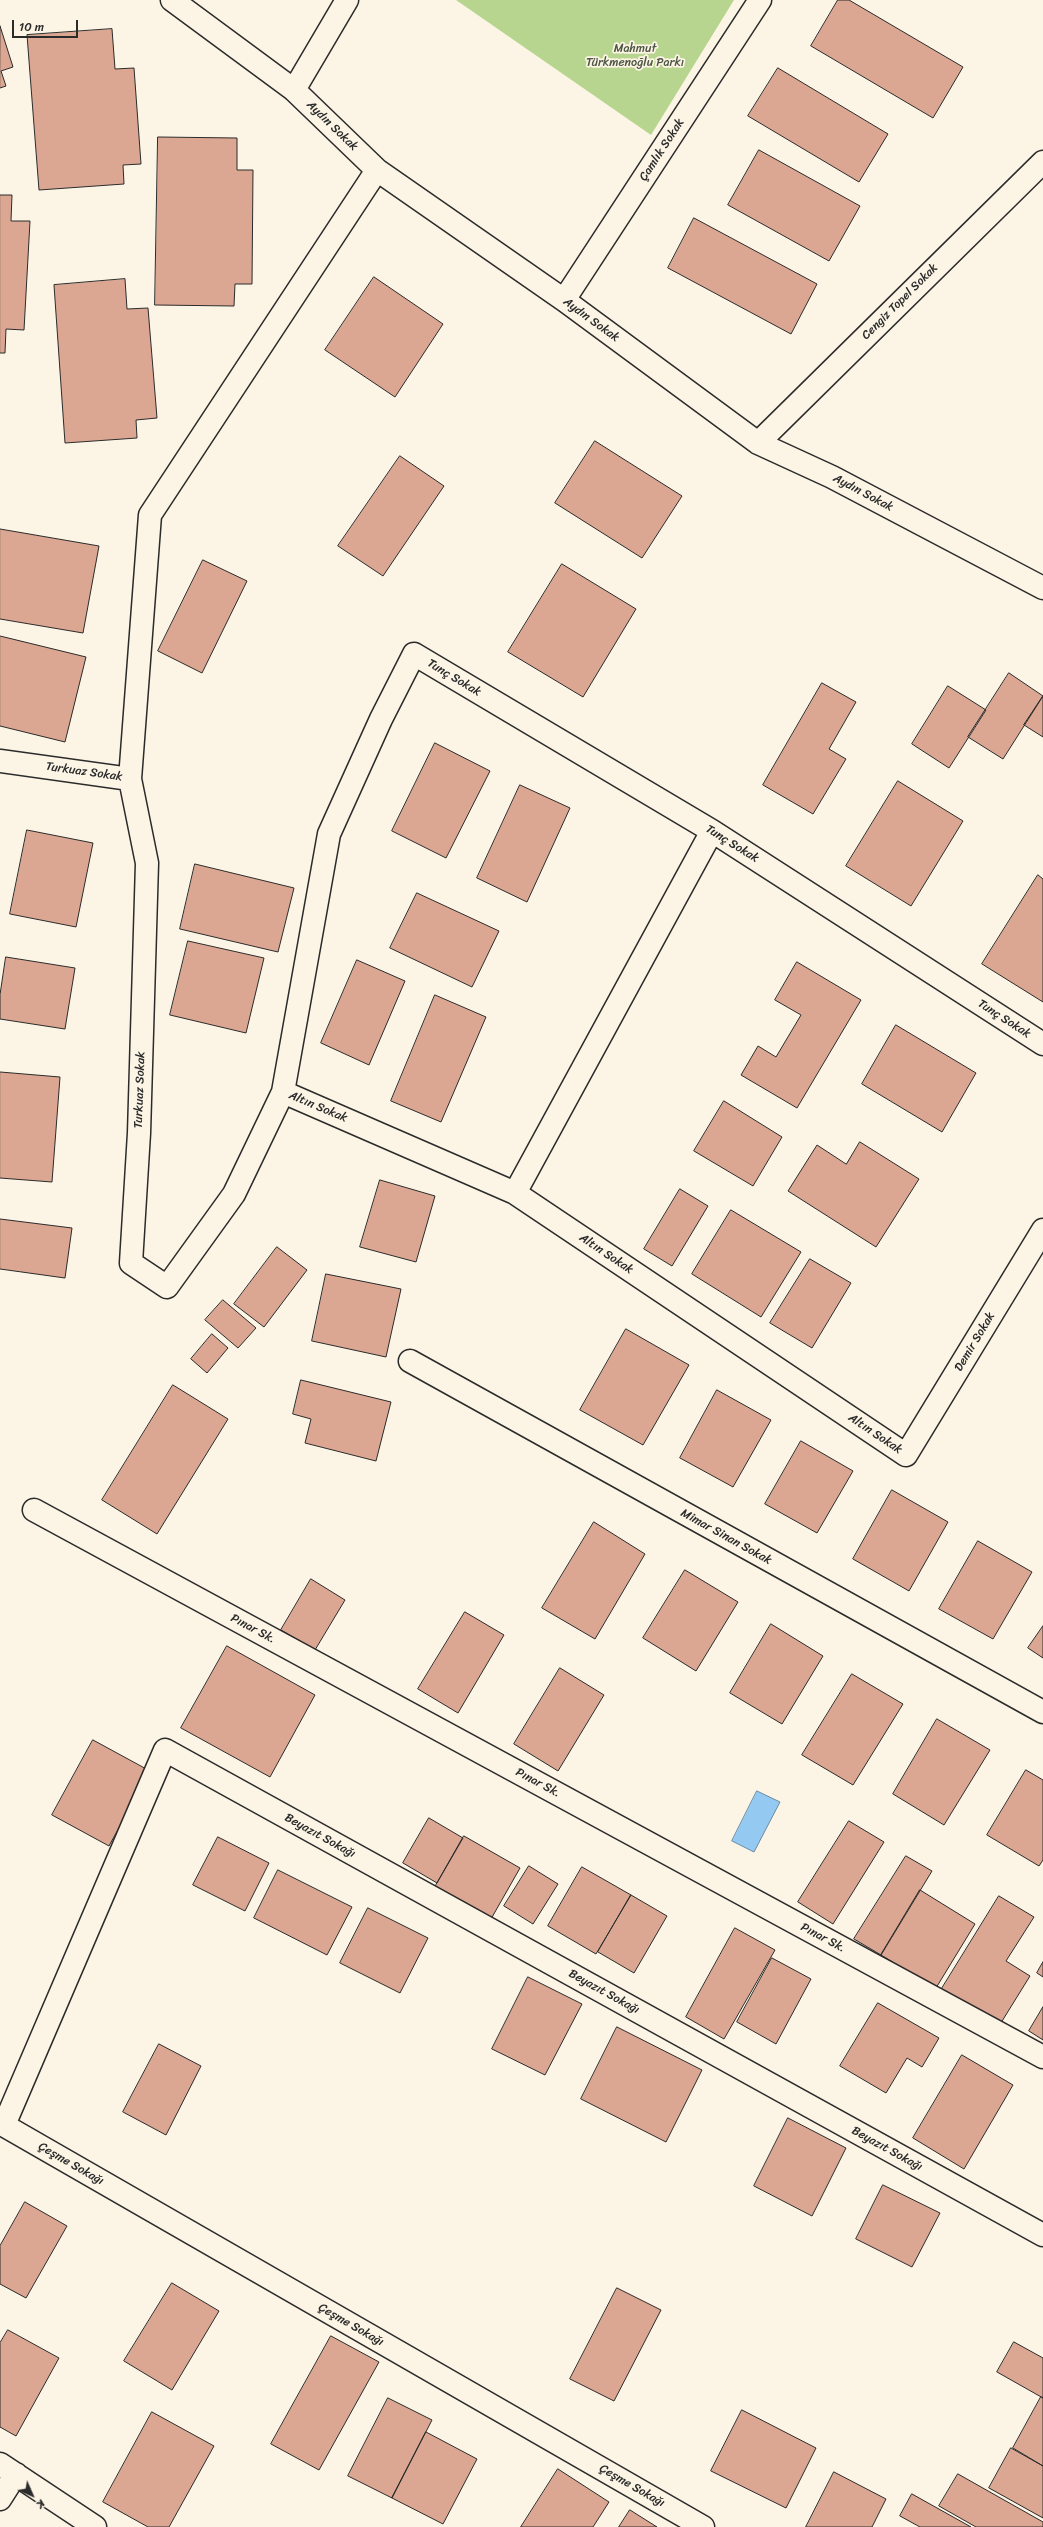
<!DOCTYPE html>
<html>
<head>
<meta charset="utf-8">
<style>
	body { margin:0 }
	#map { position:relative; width:1043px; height:2527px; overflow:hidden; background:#fcf5e5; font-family:Sriracha,sans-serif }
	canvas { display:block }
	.north { position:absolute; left:12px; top:2475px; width:40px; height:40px; -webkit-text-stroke:3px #fcf5e5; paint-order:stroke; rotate:135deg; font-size:11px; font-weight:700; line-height:16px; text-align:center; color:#2b2b2b }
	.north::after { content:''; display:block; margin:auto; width:14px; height:18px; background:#2b2b2b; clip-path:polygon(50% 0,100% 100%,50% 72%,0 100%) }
	.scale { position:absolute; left:12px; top:20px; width:66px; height:18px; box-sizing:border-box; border:2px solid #2b2b2b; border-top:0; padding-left:5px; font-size:12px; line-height:14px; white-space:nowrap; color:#2b2b2b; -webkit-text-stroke:3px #fcf5e5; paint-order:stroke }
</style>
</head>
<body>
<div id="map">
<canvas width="1043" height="2527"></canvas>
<div class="north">K</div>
<div class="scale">10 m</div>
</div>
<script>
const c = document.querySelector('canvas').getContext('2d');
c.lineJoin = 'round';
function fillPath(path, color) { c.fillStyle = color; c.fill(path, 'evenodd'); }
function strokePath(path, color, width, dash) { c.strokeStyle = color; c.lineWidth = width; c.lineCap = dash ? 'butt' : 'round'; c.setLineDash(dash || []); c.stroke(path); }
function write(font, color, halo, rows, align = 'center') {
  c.font = font + ' Sriracha,sans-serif'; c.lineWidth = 3.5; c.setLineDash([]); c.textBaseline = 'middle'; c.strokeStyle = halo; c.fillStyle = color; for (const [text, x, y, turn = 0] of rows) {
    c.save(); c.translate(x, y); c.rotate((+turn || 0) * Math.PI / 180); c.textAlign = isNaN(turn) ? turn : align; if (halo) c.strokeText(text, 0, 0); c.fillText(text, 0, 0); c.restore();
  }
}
fillPath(new Path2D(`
	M456,0H734L651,135Z`), '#b7d58e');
const water = new Path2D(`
	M757,1791L780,1802L754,1852L732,1841Z`);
fillPath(water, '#94caf2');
strokePath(water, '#6a8aa2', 1);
const building = new Path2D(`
	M838,0H849L963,67L933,118L811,46Z
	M0,26L13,67L1,71L6,86L0,88Z
	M112,29L115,69L134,68L141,164L123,165L124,184L39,190L27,35Z
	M778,68L888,134L859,182L748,116Z
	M158,137L237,138V170H253L252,284H235L234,306L155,305Z
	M759,150L860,206L829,261L728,205Z
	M0,195H12L11,221H30L24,330L6,329L5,353H0Z
	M694,218L817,284L791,334L668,268Z
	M374,277L443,324L395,397L325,350Z
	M125,279L127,309L148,308L157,418L136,420L137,438L65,443L54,285Z
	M595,441L682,496L642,558L555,503Z
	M400,456L444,486L383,576L338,546Z
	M0,529L99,546L83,633L0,619Z
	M203,560L247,581L202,673L158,651Z
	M562,564L636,609L583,697L508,652Z
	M0,636L86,657L65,742L0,726Z
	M1009,673L1043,696L1003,759L968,737Z
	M822,683L856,702L829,749L846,759L813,814L763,785Z
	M948,686L986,710L949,768L912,744Z
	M1043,696V737L1024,725Z
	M435,743L490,771L446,858L392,831Z
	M898,781L963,821L911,906L846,866Z
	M520,785L570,808L527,902L477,878Z
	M27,830L93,843L76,927L10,914Z
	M195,864L294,888L278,952L180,929Z
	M1038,875L1043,879V1002L982,964Z
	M417,893L499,931L472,987L390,948Z
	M188,941L264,958L246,1033L170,1015Z
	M6,957L75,968L65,1029L0,1019V995Z
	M357,960L405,981L369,1065L321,1043Z
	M797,962L861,1000L797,1108L741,1075L758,1046L776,1057L801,1015L775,1000Z
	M435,995L486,1017L441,1122L391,1101Z
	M896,1025L976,1073L942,1132L862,1084Z
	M0,1072L60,1077L52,1182L0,1178Z
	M724,1101L782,1137L753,1186L694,1151Z
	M860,1142L919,1179L876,1247L788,1191L817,1145L846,1164Z
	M380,1180L435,1196L416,1262L360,1247Z
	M680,1189L708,1206L672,1266L644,1249Z
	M731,1210L801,1252L761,1317L692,1274Z
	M0,1219L72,1228L65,1278L0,1269Z
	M277,1247L307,1270L264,1327L234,1304Z
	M810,1259L851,1283L812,1348L770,1323Z
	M326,1274L401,1289L386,1357L312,1341Z
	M223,1300L256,1328L238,1348L205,1320Z
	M626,1329L689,1365L643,1445L580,1410Z
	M212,1334L228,1348L207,1373L191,1359Z
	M301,1380L391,1402L376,1461L305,1443L311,1419L293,1414Z
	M173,1385L228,1419L157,1534L102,1500Z
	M717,1390L771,1420L733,1487L680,1458Z
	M801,1441L853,1471L817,1533L765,1504Z
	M892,1490L948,1522L909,1591L853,1559Z
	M594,1522L645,1554L595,1639L542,1608Z
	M978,1541L1032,1572L993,1639L939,1609Z
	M685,1570L738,1602L696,1671L643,1638Z
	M311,1579L345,1600L315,1650L281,1630Z
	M465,1612L504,1635L458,1713L418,1689Z
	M771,1624L823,1656L782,1724L730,1693Z
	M1043,1626V1658L1028,1648Z
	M227,1646L315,1695L270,1777L181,1728Z
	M560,1668L604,1695L558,1771L514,1744Z
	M852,1674L903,1704L853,1785L802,1755Z
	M937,1719L990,1750L944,1825L893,1794Z
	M93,1740L150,1771L109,1846L52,1815Z
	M1026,1770L1043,1780V1860L1039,1866L987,1835Z
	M429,1818L463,1838L437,1883L403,1863Z
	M849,1821L884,1842L833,1924L798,1902Z
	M464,1836L520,1868L491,1919L435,1887Z
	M218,1837L269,1863L245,1911L193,1885Z
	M906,1856L932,1871L881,1955L854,1939Z
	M529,1866L558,1884L533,1924L504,1906Z
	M582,1867L631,1895L596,1954L548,1926Z
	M278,1870L352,1907L327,1955L254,1918Z
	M920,1890L975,1924L936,1988L881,1955Z
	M631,1895L667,1916L634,1973L598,1952Z
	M999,1896L1034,1917L1006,1961L1030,1976L999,2026L941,1990Z
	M368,1908L428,1938L400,1993L340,1963Z
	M735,1928L775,1950L724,2039L686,2017Z
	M772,1958L811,1979L776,2044L737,2022Z
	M1043,1962V1977L1037,1973Z
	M528,1977L582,2004L545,2075L492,2049Z
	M878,2003L939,2038L922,2067L907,2058L886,2093L840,2066Z
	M1043,2007V2040L1029,2031Z
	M617,2027L702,2070L666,2142L581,2099Z
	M159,2044L201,2066L166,2135L123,2112Z
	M962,2055L1013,2085L964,2169L913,2138Z
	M788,2118L846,2148L812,2216L754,2186Z
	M883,2185L940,2213L912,2267L856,2239Z
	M25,2202L67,2226L26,2298L0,2284V2246Z
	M172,2283L219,2311L172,2390L124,2361Z
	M617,2288L661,2310L614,2401L570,2379Z
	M8,2330L59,2358L16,2436L0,2427V2343Z
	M331,2336L379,2362L319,2470L271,2444Z
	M1014,2342L1043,2358V2398L997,2372Z
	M1041,2397L1043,2398V2466L1013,2448Z
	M388,2398L432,2420L392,2498L348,2476Z
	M742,2410L816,2448L786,2508L711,2471Z
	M152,2412L214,2446L169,2527H148L103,2502Z
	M426,2432L477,2459L443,2524L392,2498Z
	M1011,2448L1043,2466V2518L989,2488Z
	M558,2469L609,2502L593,2527H521Z
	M834,2472L886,2499L872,2527H806Z
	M958,2474L1043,2522V2527H976L939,2506Z
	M912,2494L971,2527H920L900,2516Z
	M630,2510L657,2527H619Z`);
fillPath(building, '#dca792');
strokePath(building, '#2b2b2b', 1);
const street = new Path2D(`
	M172,0L294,90L377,170L564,300L758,443L832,477L1043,588
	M294,90L347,0
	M564,300L760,0
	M758,443L1043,162
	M0,761L130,779L147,863L139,1133L131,1263L167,1287L234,1194L283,1092L329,834L381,719L414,654L712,831L1043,1044
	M130,779L150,515L377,170
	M283,1092L515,1193L906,1455L1043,1230
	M515,1193L712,831
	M410,1361L1043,1712
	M34,1510L1043,2057
	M0,2123L703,2527
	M4,2125L165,1750L1043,2235
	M0,2464L95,2527
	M0,2499L16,2474`);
strokePath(street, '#2b2b2b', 25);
strokePath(street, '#fcf5e5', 22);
write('12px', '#4e5644', '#fcf5e5', [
	["Mahmut",635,49],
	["Türkmenoğlu Parkı",635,63]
]);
write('12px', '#2b2b2b', '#fcf5e5', [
	["Aydın Sokak",332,126,44],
	["Çamlık Sokak",662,150,-57],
	["Cengiz Topel Sokak",900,302,-45],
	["Aydın Sokak",591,320,36],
	["Aydın Sokak",863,493,28],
	["Tunç Sokak",454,678,31],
	["Turkuaz Sokak",84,772,8],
	["Tunç Sokak",732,844,32],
	["Tunç Sokak",1004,1019,33],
	["Turkuaz Sokak",140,1090,-88],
	["Altın Sokak",318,1107,23],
	["Altın Sokak",606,1254,34],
	["Demir Sokak",975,1342,-59],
	["Altın Sokak",875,1434,34],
	["Mimar Sinan Sokak",726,1537,29],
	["Pınar Sk.",253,1629,28],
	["Pınar Sk.",538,1783,28],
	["Beyazıt Sokağı",320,1836,29],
	["Pınar Sk.",823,1938,28],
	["Beyazıt Sokağı",604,1992,29],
	["Beyazıt Sokağı",887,2149,29],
	["Çeşme Sokağı",71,2164,30],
	["Çeşme Sokağı",351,2325,30],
	["Çeşme Sokağı",632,2486,30]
]);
</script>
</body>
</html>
